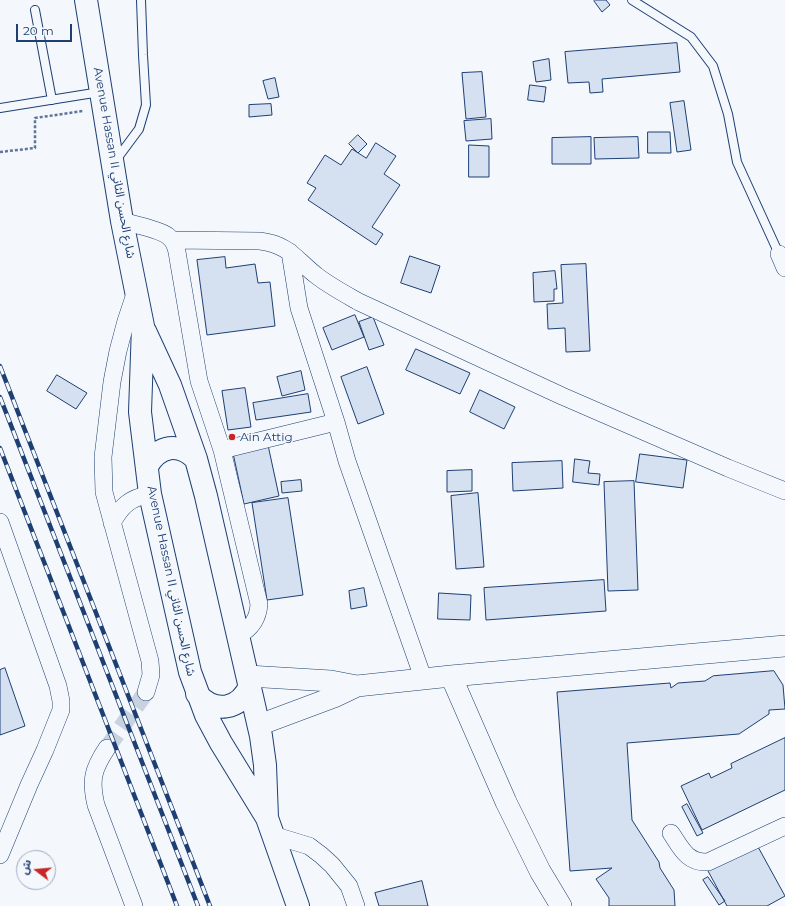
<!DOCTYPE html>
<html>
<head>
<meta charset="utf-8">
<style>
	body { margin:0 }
	#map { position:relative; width:785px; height:906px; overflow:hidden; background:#f4f7fb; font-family:Montserrat,"Noto Sans Arabic",sans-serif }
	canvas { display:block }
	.north { position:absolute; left:16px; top:850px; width:40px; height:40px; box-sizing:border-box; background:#f4f7fb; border:1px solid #9eadc5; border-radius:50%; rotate:286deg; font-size:11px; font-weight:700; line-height:16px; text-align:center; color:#1d3f73 }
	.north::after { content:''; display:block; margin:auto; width:14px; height:18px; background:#c62828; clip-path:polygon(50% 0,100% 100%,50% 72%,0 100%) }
	.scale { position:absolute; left:16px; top:24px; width:56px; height:18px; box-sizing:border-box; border:2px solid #1d3f73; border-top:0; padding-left:5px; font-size:12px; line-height:14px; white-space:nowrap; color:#1d3f73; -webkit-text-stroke:3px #f4f7fb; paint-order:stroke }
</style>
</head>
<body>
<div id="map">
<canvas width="785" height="906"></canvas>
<div class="north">ش</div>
<div class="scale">20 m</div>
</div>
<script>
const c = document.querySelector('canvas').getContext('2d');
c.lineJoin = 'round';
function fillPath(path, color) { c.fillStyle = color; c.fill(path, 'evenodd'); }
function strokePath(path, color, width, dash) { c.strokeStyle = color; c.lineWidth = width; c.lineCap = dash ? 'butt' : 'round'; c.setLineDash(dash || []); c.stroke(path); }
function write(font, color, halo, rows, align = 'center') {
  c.font = font + ' Montserrat,"Noto Sans Arabic",sans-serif'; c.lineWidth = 3; c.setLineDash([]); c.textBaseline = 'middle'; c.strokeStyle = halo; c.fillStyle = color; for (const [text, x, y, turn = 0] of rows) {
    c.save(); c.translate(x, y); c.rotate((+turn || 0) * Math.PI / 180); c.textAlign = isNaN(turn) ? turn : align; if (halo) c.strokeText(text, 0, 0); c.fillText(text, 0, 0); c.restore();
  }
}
const building = new Path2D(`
	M595,0H606L610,5L602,12L594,1Z
	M677,43L680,72L602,79L603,92L590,93L589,82L568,83L565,52Z
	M549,59L551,80L536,82L533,62Z
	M482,72L486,117L466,119L462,73Z
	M275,78L279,97L268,99L263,81Z
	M530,85L546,87L544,102L528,100Z
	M684,101L691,150L677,152L670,103Z
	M271,104L272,115L249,117V105Z
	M491,119L492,139L466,141L464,121Z
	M648,132H670L671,153H648Z
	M358,135L367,144L358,153L349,144Z
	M591,137V164H552V138Z
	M638,137L639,158L595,159L594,138Z
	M376,143L396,156L384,174L400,185L372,227L383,234L376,245L308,200L316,188L307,183L325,155L341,165L352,149L366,158Z
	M469,145L489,146V177H469Z
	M410,256L440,266L431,293L401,283Z
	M225,257L226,268L255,264L258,283L270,282L275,326L207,335L197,260Z
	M586,264L590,351L566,352L565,328L548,329L547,304L563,303L561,265Z
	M555,271L557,289H554V301L534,302L533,273Z
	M355,315L364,337L332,350L323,328Z
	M373,317L384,345L369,350L359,322Z
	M416,349L470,373L460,394L406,370Z
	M367,367L384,414L358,424L341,377Z
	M301,371L305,390L282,396L277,377Z
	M57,375L87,393L76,409L47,391Z
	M245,388L251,427L228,430L222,391Z
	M480,390L515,407L504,429L470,412Z
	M308,394L311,412L256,420L253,403Z
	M268,445L279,496L244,504L233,453Z
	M640,454L687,460L683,488L636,482Z
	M575,459L590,461L588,473L600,474L599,485L573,482Z
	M562,461L563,488L513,491L512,463Z
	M472,470V491L447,492V471Z
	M301,480L302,491L282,493L281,482Z
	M634,481L638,590L608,591L604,482Z
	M478,493L484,567L456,569L451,496Z
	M288,498L303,595L267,600L252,503Z
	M604,580L606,611L486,620L484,588Z
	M364,588L367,606L351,609L349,591Z
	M439,593L471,595L470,620L438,619Z
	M5,668L25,726L0,735V670Z
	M774,671L783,685L785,709L769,710V714L739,734L627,743L632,820L659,862L660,868L674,890L675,906H609V898L596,879L612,868L570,871L557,692L670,683L671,688L678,683L705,681L713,676Z
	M785,738V790L702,830L681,786L709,773L711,778L732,768L731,764Z
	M687,804L703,833L697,836L682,807Z
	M757,845L785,896L767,906H727L708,871Z
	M708,877L725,901L719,905L703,880Z
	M422,881L428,906H379L375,893Z`);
fillPath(building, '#d5e0f0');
strokePath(building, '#1d3f73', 1);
strokePath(new Path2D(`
	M107,748L146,692`), '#c9d2e0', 17, [17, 8]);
const service = new Path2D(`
	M632,0L691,37L713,66L728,114L737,162L779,254
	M35,10L52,100
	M0,108L100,92
	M116,160L139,129L146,105L143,55L141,0`);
const minor = new Path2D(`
	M122,221C133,224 159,229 168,236C173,240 176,246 177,252L199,381L222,450L259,604C258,619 252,628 239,635
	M172,240L260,241C290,245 295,259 317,276C330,286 345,294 359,302L562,396L728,468L785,491
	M290,252L299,308L336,422L347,461L423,678
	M779,254L785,268
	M136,291L126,321L118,351L112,382L103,457L104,492L150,661L151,675L146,692
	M222,450L336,422
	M0,522L58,686L61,701V710L45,750L29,785L0,855
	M112,523C122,505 130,498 150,494
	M107,748C93,769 90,780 96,805L134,906
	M671,833C681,848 687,863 708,862L785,826
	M273,835L309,846L321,855L332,865L349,886L356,906`);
const tertiary = new Path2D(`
	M248,676L331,681L357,686L451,676L785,646
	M451,676L506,802L540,871L561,906
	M259,725L334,697L357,686`);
const primary = new Path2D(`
	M86,0L122,221L143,326L140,412L150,494L190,672L206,715L221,743L267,818L298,906
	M145,331L170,385L196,459L206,496L261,736L265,765L267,818
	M147,466C159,445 179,442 196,459
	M197,694C215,714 239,710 250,686`);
strokePath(service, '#1d3f73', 10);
strokePath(minor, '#1d3f73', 18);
strokePath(tertiary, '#1d3f73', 22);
strokePath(primary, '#1d3f73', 24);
strokePath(new Path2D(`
	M0,152L35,148V118L83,111`), '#5e769c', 2.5, [3, 2]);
strokePath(service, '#f4f7fb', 8);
strokePath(minor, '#f4f7fb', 17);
strokePath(tertiary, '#f4f7fb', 21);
strokePath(primary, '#f4f7fb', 22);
const rail = new Path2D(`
	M0,366L210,906
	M0,397L198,906
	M0,448L177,906`);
strokePath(rail, '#1d3f73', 4.5);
strokePath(rail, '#f4f7fb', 3, [9]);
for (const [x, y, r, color] of [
	[232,437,4,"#c62828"]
]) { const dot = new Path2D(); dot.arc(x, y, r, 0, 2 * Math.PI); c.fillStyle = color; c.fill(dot); strokePath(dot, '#f4f7fb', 1.5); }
write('12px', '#1d3f73', '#f4f7fb', [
	["Avenue Hassan II شارع الحسن الثاني",114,163,80],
	["Avenue Hassan II شارع الحسن الثاني",171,581,78]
]);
write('12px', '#1d3f73', '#f4f7fb', [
	["Ain Attig",240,437]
], 'left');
</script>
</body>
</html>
